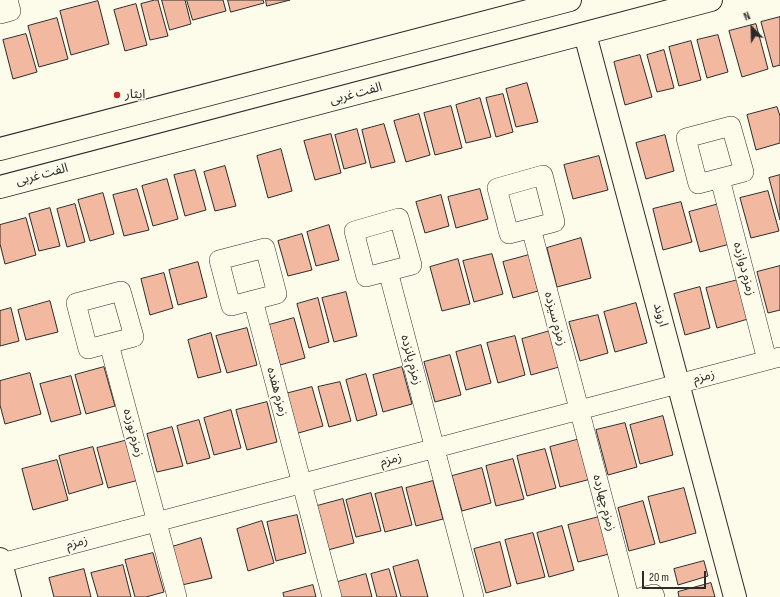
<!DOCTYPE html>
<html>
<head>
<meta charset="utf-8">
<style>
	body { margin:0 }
	#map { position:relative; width:780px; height:597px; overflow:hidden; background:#fdfbea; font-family:"Sofia Sans Condensed",sans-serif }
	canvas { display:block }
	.north { position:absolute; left:732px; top:8px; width:40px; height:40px; -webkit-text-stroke:3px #fdfbea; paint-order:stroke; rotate:337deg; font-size:11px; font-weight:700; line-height:16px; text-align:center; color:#2b2b2b }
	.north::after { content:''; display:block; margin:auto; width:14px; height:18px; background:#2b2b2b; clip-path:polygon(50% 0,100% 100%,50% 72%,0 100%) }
	.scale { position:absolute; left:642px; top:571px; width:64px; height:18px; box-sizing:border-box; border:2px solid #2b2b2b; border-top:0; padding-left:5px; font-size:12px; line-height:14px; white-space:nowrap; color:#2b2b2b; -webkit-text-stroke:3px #fdfbea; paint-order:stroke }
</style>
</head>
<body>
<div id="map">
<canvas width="780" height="597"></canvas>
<div class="north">N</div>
<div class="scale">20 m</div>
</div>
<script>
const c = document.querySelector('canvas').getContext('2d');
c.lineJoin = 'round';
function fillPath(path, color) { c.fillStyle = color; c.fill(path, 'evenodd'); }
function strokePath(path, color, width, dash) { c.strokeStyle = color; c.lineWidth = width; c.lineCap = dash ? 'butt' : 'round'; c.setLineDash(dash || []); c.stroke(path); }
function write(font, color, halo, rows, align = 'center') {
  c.font = font + ' "Sofia Sans Condensed","Noto Sans Arabic",sans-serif'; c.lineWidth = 3; c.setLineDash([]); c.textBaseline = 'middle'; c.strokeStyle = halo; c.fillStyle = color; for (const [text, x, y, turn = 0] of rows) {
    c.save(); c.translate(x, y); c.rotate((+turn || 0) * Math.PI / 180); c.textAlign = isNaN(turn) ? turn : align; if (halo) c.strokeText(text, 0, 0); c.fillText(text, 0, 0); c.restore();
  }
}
const building = new Path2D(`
	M155,0H158L168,36L150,40L141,4Z
	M162,0H185L191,24L170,30Z
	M187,0H223L226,11L193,20Z
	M228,0H263L264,3L231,12Z
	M266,0H290L267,6Z
	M98,1L109,44L71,55L60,11Z
	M136,4L147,45L125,51L114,10Z
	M780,17V65L773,67L761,22Z
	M57,18L68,59L39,67L28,26Z
	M756,24L768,69L742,77L729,31Z
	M26,34L37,72L13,79L3,40Z
	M718,35L728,72L707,78L697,40Z
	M691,41L701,80L679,86L669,47Z
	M664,50L674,88L657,92L647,55Z
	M640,55L652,97L625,105L614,62Z
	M527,83L538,122L516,127L506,89Z
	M503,94L513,132L496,137L486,98Z
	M480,98L491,137L466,143L456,105Z
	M451,106L462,148L435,155L424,113Z
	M777,107L780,116V143L756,150L747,115Z
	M419,114L430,155L406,162L394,121Z
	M384,124L395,162L371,168L362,130Z
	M357,129L366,163L344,169L335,135Z
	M331,134L341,173L315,180L304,141Z
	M665,135L674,171L646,179L636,143Z
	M281,149L292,191L268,198L257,156Z
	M599,156L608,190L573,199L564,165Z
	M225,166L236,206L215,211L204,172Z
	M195,170L206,210L185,216L174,175Z
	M780,175V220L769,178Z
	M167,179L178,219L153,226L142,186Z
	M137,189L149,230L124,236L113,195Z
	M480,189L488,219L456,228L448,197Z
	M768,191L779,231L751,238L740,198Z
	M103,193L114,234L90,241L78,200Z
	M441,195L449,226L425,233L416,202Z
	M681,202L692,242L663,250L653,209Z
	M75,204L85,242L67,247L57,209Z
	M719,204L730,244L700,252L689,212Z
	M50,208L60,246L39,251L29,214Z
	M26,218L36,255L5,264L0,244V225Z
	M329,225L339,260L316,266L307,232Z
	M302,234L312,270L288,276L278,241Z
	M581,238L591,278L557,287L547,248Z
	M492,254L503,294L474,302L463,261Z
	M529,255L538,291L513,298L503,262Z
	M458,259L470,304L442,311L430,267Z
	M198,262L207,297L178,305L169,270Z
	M780,266V310L768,313L757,272Z
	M164,273L173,308L150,315L141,279Z
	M738,280L748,319L717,328L706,288Z
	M700,287L710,328L685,335L674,294Z
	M346,292L357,336L334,342L322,298Z
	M318,298L329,342L309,348L297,304Z
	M50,301L58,332L26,340L18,310Z
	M636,303L647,343L615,352L604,312Z
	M11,308L19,341L0,346V311Z
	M598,315L608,353L580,361L569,322Z
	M294,318L305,358L280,365L269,325Z
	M247,328L257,365L227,373L216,336Z
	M550,331L559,367L531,375L522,339Z
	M211,333L221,372L198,378L188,340Z
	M515,336L525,375L498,383L487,343Z
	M481,345L491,383L466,390L456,352Z
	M450,355L461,395L435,402L424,362Z
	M104,367L115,406L86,414L75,375Z
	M402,367L412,404L383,412L373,375Z
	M30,373L41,414L5,424L0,405V381Z
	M366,374L377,415L357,421L346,380Z
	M71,376L81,414L51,422L40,384Z
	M340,382L351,421L329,427L318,387Z
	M312,387L323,426L295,434L285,394Z
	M267,402L277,442L247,450L236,410Z
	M231,410L241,448L214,455L204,418Z
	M663,416L673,455L640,464L630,425Z
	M199,420L210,458L187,464L177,426Z
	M625,423L637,467L608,475L596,430Z
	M172,427L183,466L157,472L147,434Z
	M580,439L591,479L560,487L550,447Z
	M128,440L139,480L108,488L97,448Z
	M93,447L103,484L69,494L59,456Z
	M545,449L556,488L527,496L517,456Z
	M513,459L524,499L496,506L486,466Z
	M57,460L68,500L33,510L22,469Z
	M482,468L491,503L462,511L452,476Z
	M433,481L443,519L416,526L406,488Z
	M402,487L412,525L385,532L375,494Z
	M684,488L696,533L660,543L648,497Z
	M371,493L381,531L356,537L346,500Z
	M343,499L354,543L328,550L317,506Z
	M643,501L655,544L629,551L618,508Z
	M297,515L306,553L276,561L267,522Z
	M599,517L609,554L578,562L568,525Z
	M262,521L274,563L248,571L237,529Z
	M562,526L574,570L549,577L537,533Z
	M533,533L545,577L517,584L505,540Z
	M201,538L212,578L182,585L172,547Z
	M500,542L511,586L486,593L474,549Z
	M153,553L164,592L146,597H135L125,560Z
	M418,560L428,597H401L393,567Z
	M704,561L708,576L678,585L674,569Z
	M123,565L131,597H98L91,573Z
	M84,569L91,597H54L49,578Z
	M389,569L397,597H377L371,574Z
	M366,574L372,597H337L334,583Z
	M711,583L715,597H679L678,592Z
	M313,585L316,597H284L283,593Z`);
fillPath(building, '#f2b8a0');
strokePath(building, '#2b2b2b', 1);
const minor = new Path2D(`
	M0,14L11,11L8,0
	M731,126L744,172L698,184L686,138Z
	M543,175L555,222L509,234L497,188Z
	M720,179L767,360
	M399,218L412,265L366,277L354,231Z
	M531,228L629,597
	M265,248L277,294L231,306L219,260Z
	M388,271L474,597
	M121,291L134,337L88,349L76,303Z
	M253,300L332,597
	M109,344L177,597
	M1,563L780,357
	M642,597L654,594L655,597`);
const tertiary = new Path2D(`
	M585,34L735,597`);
const secondary = new Path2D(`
	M0,149L570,0
	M0,187L711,0
	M0,559L10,597`);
strokePath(minor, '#2b2b2b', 20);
strokePath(tertiary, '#2b2b2b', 24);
strokePath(secondary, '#2b2b2b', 24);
strokePath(minor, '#fdfbea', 19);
strokePath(tertiary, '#fdfbea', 22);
strokePath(secondary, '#fdfbea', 22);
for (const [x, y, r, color] of [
	[117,95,4,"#c62828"]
]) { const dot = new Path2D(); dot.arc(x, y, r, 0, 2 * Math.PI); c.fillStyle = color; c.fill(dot); strokePath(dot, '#fdfbea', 1.5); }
write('13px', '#2b2b2b', '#fdfbea', [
	["الفت غربی",356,94,-15],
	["الفت غربی",42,175,-15],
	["زمزم دوازده",744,269,75],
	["اروند",660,315,75],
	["زمزم سیزده",555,319,75],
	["زمزم پانزده",411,360,75],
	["زمزم",704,377,-15],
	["زمزم هفده",277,392,75],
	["زمزم نوزده",133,433,75],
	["زمزم",391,460,-15],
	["زمزم چهارده",604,503,75],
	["زمزم",77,543,-15]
]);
write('13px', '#2b2b2b', '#fdfbea', [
	["ایثار",125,95]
], 'left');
</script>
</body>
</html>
